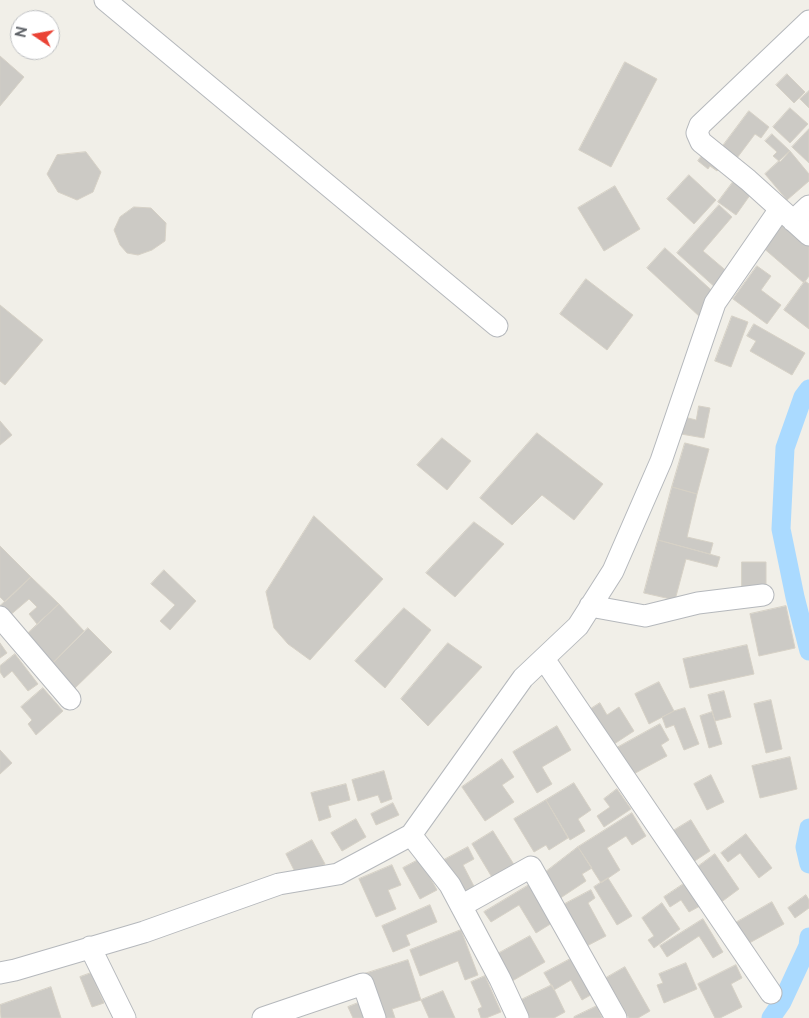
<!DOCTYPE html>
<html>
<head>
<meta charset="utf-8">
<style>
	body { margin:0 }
	#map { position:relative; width:809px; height:1018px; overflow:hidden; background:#f1efe8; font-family:Raleway,sans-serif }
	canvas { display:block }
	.north { position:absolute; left:10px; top:10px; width:50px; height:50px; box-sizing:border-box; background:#fff; border:1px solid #bfc1c3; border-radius:50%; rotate:282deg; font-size:14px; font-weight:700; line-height:20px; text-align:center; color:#5f6368 }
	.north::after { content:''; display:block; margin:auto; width:18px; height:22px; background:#ea4335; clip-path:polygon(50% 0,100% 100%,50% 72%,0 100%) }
</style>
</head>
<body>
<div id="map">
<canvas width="809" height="1018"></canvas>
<div class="north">N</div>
</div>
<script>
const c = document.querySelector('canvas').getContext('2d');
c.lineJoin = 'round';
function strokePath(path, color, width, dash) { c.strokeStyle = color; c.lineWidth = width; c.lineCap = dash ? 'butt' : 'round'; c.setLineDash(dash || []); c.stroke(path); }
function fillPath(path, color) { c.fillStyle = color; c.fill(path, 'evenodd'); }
strokePath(new Path2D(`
	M809,389L803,397L785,448L781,529L795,597L809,651
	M809,828L805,847L809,864
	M771,1018L782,1002L808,946L809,937`), '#aadaff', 19);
const building = new Path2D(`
	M0,56L24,77L0,106Z
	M625,62L657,79L611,167L579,150Z
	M787,74L805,92L794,103L776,85Z
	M809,91V108L800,99Z
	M790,108L808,124L790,143L773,127Z
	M749,111L769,127L761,138L755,134L737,158L722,147Z
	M809,129V163L792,147Z
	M772,134L790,151L780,162L773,156L777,152L765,141Z
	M706,150L723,163L717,171L710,166L708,169L698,161Z
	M790,151L809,174V181L787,200L765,174Z
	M86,152L101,172L93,192L77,200L58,192L47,174L57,155Z
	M689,175L716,200L694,224L667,199Z
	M736,178L753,191L736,215L718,202Z
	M615,186L640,229L604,251L578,208Z
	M719,205L732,217L703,251L730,274L717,289L677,253Z
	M134,207L151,208L166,223L165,241L152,250L138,255L127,253L120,245L114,230L120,217Z
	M784,220L809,242V276L804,283L761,246Z
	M665,248L719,297L700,317L647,268Z
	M757,266L771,276L761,290L781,305L767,324L733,299Z
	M586,279L633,315L607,350L560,314Z
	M805,281L809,284V329L784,310Z
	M0,305L43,340L5,385L0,381Z
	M732,316L748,322L731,367L715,361Z
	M754,324L805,353L792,375L750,351L756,341L747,336Z
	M699,406L710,408L704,438L681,434L684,417L696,420Z
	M0,421L12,435L0,445Z
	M537,433L603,484L574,520L542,495L512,525L480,498Z
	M442,438L471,461L447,490L417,465Z
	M685,443L709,449L697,494L672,487Z
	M672,487L697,494L687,537L713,543L710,554L658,540Z
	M314,516L383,579L310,660L288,644L274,628L266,592Z
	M474,522L504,544L455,597L426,573Z
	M658,540L720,557L717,567L686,559L675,600L644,593Z
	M0,546L31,577L5,602L0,597Z
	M742,562H766V593H742Z
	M164,570L196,601L170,630L160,621L175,605L151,584Z
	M31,577L59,604L37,624L29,614L37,607L29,599L8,617L0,609V606Z
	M59,604L84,631L50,666L23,638Z
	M786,606L795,648L759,656L750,614Z
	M404,608L431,630L385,688L355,661Z
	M88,628L112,652L73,690L50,666Z
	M0,643L7,653L0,658Z
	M448,643L482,667L428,726L401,699Z
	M747,645L754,674L690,688L683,659Z
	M15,654L38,684L28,691L12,671L4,678L0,672V666Z
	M659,682L674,711L649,724L635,694Z
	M43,688L63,711L36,735L28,724L32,720L21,707Z
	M724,691L731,717L715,721L708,695Z
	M771,700L782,749L766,753L754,704Z
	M600,703L607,715L619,707L634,731L608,748L586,712Z
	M685,708L699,744L684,750L674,725L666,728L662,717L674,711Z
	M712,712L722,744L709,748L700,716Z
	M660,724L669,740L661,745L667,756L628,777L613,750Z
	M557,726L571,750L542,767L552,784L537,793L513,752Z
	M0,750L12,763L0,774Z
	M790,757L797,789L760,798L752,766Z
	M502,759L514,777L502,785L514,802L485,821L462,787Z
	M384,771L392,799L381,803L378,795L358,801L352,780Z
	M711,775L724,802L707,810L694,784Z
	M574,783L591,810L578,819L585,831L570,840L546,800Z
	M346,784L350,800L328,806L331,817L319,821L311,793Z
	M617,789L631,809L604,827L597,816L610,807L604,799Z
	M546,800L568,838L549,850L546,845L534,852L514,819Z
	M393,803L399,815L376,825L371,814Z
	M632,813L646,836L632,845L626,836L607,848L620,870L601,883L578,847Z
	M356,819L366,837L342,851L331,833Z
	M691,820L710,851L687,866L668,834Z
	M493,831L518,871L496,884L472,844Z
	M746,834L772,868L759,878L740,853L728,862L721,853Z
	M312,840L325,864L298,878L286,854Z
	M468,847L474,859L463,865L478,894L463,902L442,861Z
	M578,847L592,868L582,874L586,881L559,899L543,874Z
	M715,854L739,889L716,906L692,871Z
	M420,859L437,890L420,899L403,868Z
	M392,865L401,885L388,890L396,909L376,917L359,879Z
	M608,878L632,916L617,925L594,887Z
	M685,883L700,906L689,912L681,900L670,907L664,897Z
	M529,885L552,923L536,933L519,905L491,922L484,912Z
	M591,890L595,898L588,903L606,936L583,948L561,906Z
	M806,895L809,900V908L795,918L788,908Z
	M772,902L784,924L742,947L730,926Z
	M662,903L680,929L654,948L648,940L654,936L642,918Z
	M430,905L437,922L406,935L410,945L393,952L382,926Z
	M703,919L723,952L713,958L699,936L667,957L660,946Z
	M461,930L478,975L465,980L458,961L420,976L410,950Z
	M530,936L545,962L507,984L492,957Z
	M574,957L594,993L582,1000L571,980L554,990L544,973Z
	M408,960L421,1000L392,1009L395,1018H379L364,974Z
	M686,963L697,989L664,1003L657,985L663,983L659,974Z
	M736,965L742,978L731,984L742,1007L720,1018H715L698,984Z
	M625,967L650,1011L638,1018H629L606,978Z
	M91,973L104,1003L92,1007L80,977Z
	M485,976L501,1012L486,1018H481L478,1009L482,1007L471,982Z
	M552,985L565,1012L554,1018H530L521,1000Z
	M51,987L61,1018H1L0,1005Z
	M443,991L455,1018H429L421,1000Z
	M363,1001L370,1018H353L348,1007Z
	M597,1006L602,1018H574V1017Z`);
fillPath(building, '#cccac5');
strokePath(building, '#d6d1c6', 1);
const minor = new Path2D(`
	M105,0L497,326
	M809,21L700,125L697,133L701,142L748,180L809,235
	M793,221L809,206
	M590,606L645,616L698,603L763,595
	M0,617L70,699
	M544,659L771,993
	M411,835L450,885L500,979L518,1018
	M461,906L531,867L616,1018
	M90,947L125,1018
	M0,973L15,970L144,932L279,884L338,874L411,835L523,678L578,626L613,571L661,461L715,303L780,209
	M263,1018L363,984L375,1018`);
strokePath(minor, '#b5b8bc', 23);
strokePath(minor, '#fff', 21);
</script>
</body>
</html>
